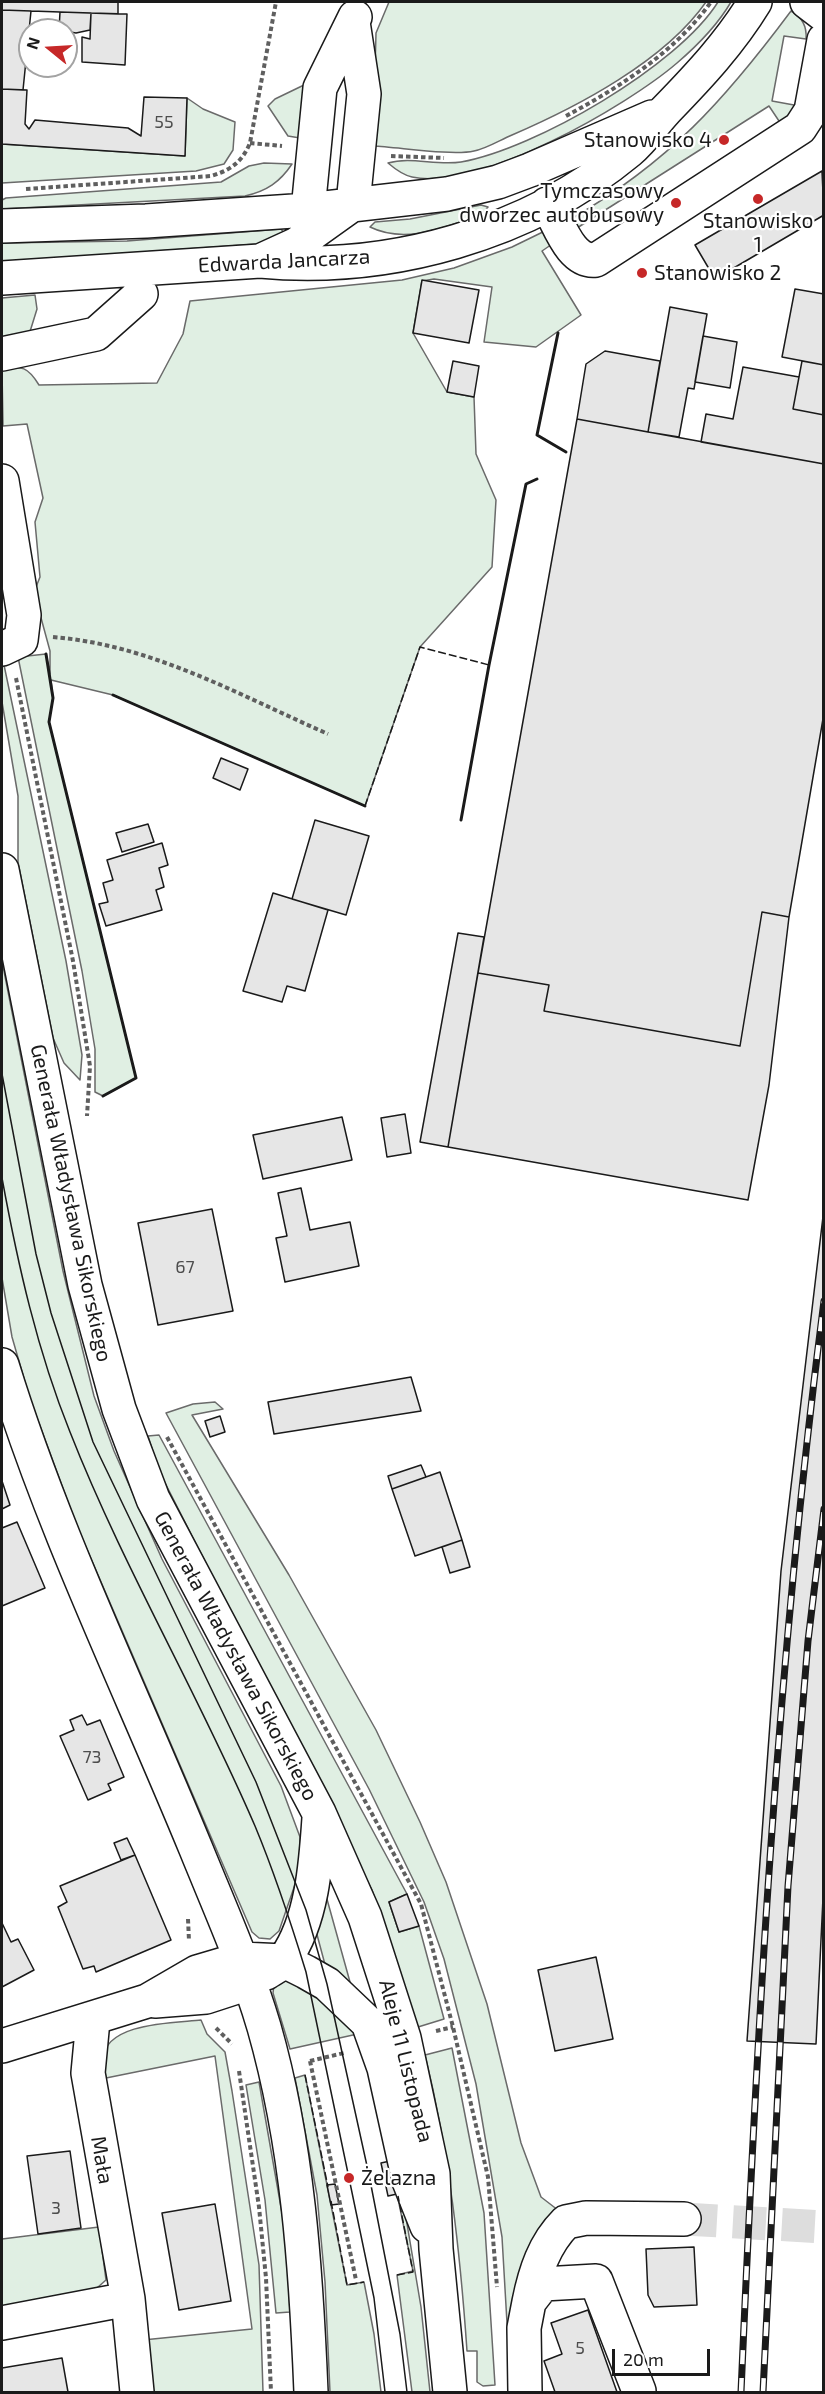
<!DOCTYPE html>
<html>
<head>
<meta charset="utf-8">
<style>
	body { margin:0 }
	#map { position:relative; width:825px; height:2394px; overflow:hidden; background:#fff; font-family:"Exo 2",sans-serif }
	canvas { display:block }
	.frame { position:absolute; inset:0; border:3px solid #1a1a1a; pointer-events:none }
	.north { position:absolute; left:18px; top:18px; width:60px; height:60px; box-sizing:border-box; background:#fff; border:2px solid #a3a3a3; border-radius:50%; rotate:288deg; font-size:16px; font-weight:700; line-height:24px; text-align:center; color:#1a1a1a }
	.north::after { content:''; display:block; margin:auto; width:21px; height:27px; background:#c62828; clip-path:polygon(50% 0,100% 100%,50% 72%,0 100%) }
	.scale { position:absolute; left:612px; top:2349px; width:98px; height:27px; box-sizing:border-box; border:3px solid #1a1a1a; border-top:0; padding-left:8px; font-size:18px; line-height:21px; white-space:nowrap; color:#1a1a1a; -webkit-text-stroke:4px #fff; paint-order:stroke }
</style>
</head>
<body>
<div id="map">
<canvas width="825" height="2394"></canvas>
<div class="frame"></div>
<div class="north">N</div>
<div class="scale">20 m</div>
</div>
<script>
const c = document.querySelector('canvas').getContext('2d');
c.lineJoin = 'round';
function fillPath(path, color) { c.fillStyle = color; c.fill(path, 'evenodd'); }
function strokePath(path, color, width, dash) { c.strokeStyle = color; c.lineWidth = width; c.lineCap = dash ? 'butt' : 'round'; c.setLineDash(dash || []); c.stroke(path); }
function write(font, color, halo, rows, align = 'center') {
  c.font = font + ' "Exo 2",sans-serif'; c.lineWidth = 4.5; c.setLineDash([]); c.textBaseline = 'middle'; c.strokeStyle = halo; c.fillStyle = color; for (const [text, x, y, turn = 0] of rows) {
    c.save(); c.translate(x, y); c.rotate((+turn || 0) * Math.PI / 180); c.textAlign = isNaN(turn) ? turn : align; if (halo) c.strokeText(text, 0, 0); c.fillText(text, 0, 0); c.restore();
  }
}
const green = new Path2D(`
	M389,2H706C665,61 577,107 512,135C500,140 486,149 474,151C452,156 398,147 373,146L376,33Z
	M718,2H731C717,26 698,45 677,63C627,106 478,192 412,177C403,175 395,169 388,163C411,156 436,166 461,162C535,149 678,66 718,2Z
	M791,11C802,17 807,27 806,39L784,36L772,101L794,105L793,111L781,124L769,106L577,228L571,219C669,162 724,101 791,11Z
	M304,85L300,138L288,136L268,106L275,99Z
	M187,98L203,109L235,122L233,150L224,164L196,171L2,183V144L185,156Z
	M264,163L292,164C280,182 267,191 245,196L2,209V200L6,198L221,182L249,166Z
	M481,205L488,207L482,215C446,226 407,245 370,227L375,222L410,219Z
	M551,228L558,240L542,251L581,315L536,347L484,342L492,287L434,279L422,281L413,333L447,392L474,397L476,454L496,500L492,567L420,647L365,806L113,695L51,680L53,698L49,722L136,1078L103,1096L95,1092V1049L82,971L18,657L46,654L50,674V651L34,592L40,577L35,522L43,498L27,424L3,426L2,370C22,365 28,367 39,385L157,383L183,334L190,301L402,280L454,268L512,247Z
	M281,229L285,234L273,241L257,244L2,262V243L127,241Z
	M35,295L37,309L28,338L2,343V298Z
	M4,665L66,961L82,1055L80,1080L64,1063L53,1038L18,862V796L2,702V667Z
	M2,961L63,1271L94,1396L114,1451L162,1559L281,1786L300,1837L299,1873L279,1931L270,1939L259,1938L252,1932L76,1524L29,1396L12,1337L2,1278Z
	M215,1402L223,1409L192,1415L289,1575L376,1730L420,1822L446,1882L487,2004L521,2143L541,2197L567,2217L511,2392L502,2237L476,2084L444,1959L424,1902L369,1789L166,1413L193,1404Z
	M159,1435L407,1894L389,1902L399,1932L419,1926L444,2019L418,2027L372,1890L159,1471L148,1436Z
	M325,1892L350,1982L349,1986L327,1972L312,1916Z
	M282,1980C308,1985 342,2016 362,2033L290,2049L273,1993L274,1985Z
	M201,2020L207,2034L225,2052L232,2091L259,2265L263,2392H147L143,2340L252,2329L215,2056L106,2078C105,2072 103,2065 103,2059C105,2022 175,2023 201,2020Z
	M452,2048L484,2213L495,2385L483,2386L477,2382V2351H467C460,2250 449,2153 425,2055Z
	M305,2075L347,2285L364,2282L374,2334L381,2392H330L325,2282L317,2195L295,2078Z
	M259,2082L286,2236L290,2312L276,2313L265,2200L246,2085Z
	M397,2194L403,2200L421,2307L430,2392H412L397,2275L413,2271Z
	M99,2227L106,2280L89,2295L2,2311V2239Z`);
fillPath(green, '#e0efe3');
strokePath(green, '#6a6a6a', 1.5);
const building = new Path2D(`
	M2,2H118V14L2,10Z
	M2,10L31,11L23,90L2,89Z
	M60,12L91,13L90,30L76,33L59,30Z
	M91,13L127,14L125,65L82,62V37L90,39Z
	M2,89L27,90L25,124L29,129L35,120L128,128L141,136L144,97L187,98L185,156L2,144Z
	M822,171L824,215L715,279L695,245Z
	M422,280L479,290L469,343L413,333Z
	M795,289L824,294V365L782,357Z
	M670,307L707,314L694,389L688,388L679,437L648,432Z
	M703,336L737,342L730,388L695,382Z
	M605,351L660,361L648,432L577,419L586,364Z
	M453,361L479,366L474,397L447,392Z
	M802,361L824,365V415L793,409Z
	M743,367L799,377L793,409L824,415V464L701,442L706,414L733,419Z
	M577,419L824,464V713L789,917L762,912L740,1046L544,1011L549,985L478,973Z
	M221,758L248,769L240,790L213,778Z
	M315,820L369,836L346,915L292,899Z
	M148,824L154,842L122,852L116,833Z
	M162,843L168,865L159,868L164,887L156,890L162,910L106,926L99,904L108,902L103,883L113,880L107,860Z
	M273,893L328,910L305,991L287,986L282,1002L243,991Z
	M762,912L789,917L769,1085L748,1200L448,1147L478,973L549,985L544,1011L740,1046Z
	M458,933L484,937L448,1147L420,1142Z
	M405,1114L411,1153L387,1157L381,1118Z
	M342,1117L352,1160L263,1179L253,1135Z
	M301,1188L310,1230L350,1222L359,1266L285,1282L276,1238L287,1236L278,1193Z
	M824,1208V1877L816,2044L747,2041L781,1571Z
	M212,1209L233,1311L158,1325L138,1223Z
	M411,1377L421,1411L274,1434L268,1402Z
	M220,1416L225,1432L210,1437L205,1421Z
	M421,1465L426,1477L392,1489L388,1476Z
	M440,1472L462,1540L415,1556L392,1489Z
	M2,1481L10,1505L2,1509Z
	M17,1522L45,1588L2,1606V1528Z
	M462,1540L470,1567L450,1573L442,1547Z
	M82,1715L87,1725L100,1720L124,1777L108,1784L111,1790L88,1800L60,1736L74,1730L70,1720Z
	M127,1838L135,1855L121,1860L114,1843Z
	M135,1855L171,1940L96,1972L94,1966L83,1969L58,1907L67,1902L60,1886Z
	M407,1894L419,1926L399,1932L389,1902Z
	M2,1923L11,1942L18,1939L34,1970L2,1987Z
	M596,1957L613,2039L555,2051L538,1970Z
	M70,2151L81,2228L38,2234L27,2156Z
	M390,2161L397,2194L388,2196L381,2163Z
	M335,2184L339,2204L331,2205L327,2185Z
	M215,2204L231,2301L179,2310L162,2213Z
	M694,2247L697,2305L654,2307L648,2295L646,2249Z
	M588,2310L617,2392H555L544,2361L562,2354L551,2323Z
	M62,2358L68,2392H2V2368Z`);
fillPath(building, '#e6e6e6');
strokePath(building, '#1a1a1a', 1.5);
strokePath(new Path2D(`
	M684,2219L824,2227`), '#ddd', 33, [33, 16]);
const minor = new Path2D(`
	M807,2L824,15
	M547,204C559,223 570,263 596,260L800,128L811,111L824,40
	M308,210L320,88L355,17
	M2,226L146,221L308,210L447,194L498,182L530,170L652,117
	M262,260L297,244L353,204L364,94L353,22
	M2,278L260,261C389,273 529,234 629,151C643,139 654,123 666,110C699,76 730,43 755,2
	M2,354L96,334L141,294
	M2,481L24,615L21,640L2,649
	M155,2001L206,1997L249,1983
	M93,2020L88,2073L128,2299L137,2392
	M2,2046L147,2001L197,1972L241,1959
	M529,2302C535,2272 544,2244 566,2222L586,2218L684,2219
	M2,2323L128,2299
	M525,2392L524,2328L529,2302L543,2284L596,2281L639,2391`);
const major = new Path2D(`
	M2,870L85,1285L119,1409L153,1499L319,1813L365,1917L404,2038L433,2174L436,2249L450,2392
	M2,1365C53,1531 130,1688 196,1849C220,1908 246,1966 264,2027C298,2146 306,2269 311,2392
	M241,1959L284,1961L306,1972L327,1984L368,2023L384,2068L409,2181L427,2226
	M266,1973C272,1969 281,1965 285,1959C312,1921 316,1864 319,1818`);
strokePath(minor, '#1a1a1a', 36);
strokePath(major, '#1a1a1a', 36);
strokePath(new Path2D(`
	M566,116C620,87 675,52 711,2
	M250,143L282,146
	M391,156L444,158
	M26,189L211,176C231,170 242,162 250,143L276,2
	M53,637C152,645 239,695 328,734
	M16,678L73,961L90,1066L87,1116
	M167,1437L421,1904L453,2027L488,2177L497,2287
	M188,1919L189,1941
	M216,2028L232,2044
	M436,2031L453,2027
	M310,2061L356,2280
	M310,2061L344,2053
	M239,2071L259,2207L266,2278L271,2392`), '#5f5f5f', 4, [4.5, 3]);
strokePath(minor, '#fff', 33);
strokePath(major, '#fff', 33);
strokePath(new Path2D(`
	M2,1074L36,1254L51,1313L93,1442L256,1782L306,1910L327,1984L369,2175L400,2334L407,2392
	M2,1178C18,1265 37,1350 70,1432C123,1567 198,1693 255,1826C275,1874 291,1923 306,1972L374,2298L385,2392`), '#1a1a1a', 1.5);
const rail = new Path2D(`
	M741,2392C757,2028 777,1663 824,1301
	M763,2392L788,1886L808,1641L824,1509`);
strokePath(rail, '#1a1a1a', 7);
strokePath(rail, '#fff', 4.5, [14]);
strokePath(new Path2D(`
	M365,806L420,647L489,665
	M305,2075L328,2187
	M331,2201L347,2285L364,2282
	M397,2275L413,2272L398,2196`), '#1a1a1a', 1.5, [8, 3]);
strokePath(new Path2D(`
	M558,333L537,435L566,452
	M46,654L53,698L49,722L136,1078L103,1096
	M113,695L365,806
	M461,820L489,665L526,484L537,479`), '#1a1a1a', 3);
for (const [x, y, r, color] of [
	[724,140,6,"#c62828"],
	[758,199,6,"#c62828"],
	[676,203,6,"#c62828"],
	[642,273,6,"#c62828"],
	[349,2178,6,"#c62828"]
]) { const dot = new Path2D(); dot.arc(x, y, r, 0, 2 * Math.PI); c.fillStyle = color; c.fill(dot); strokePath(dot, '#fff', 2); }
write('18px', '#4d4d4d', null, [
	["55",164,122],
	["67",185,1267],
	["73",92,1757],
	["3",56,2208],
	["5",580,2348]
]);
write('21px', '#1a1a1a', '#fff', [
	["Stanowisko 4",712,140],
	["Tymczasowy",664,191],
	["dworzec autobusowy",664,215],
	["Stanowisko",758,221,"center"],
	["1",758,245,"center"],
	["Stanowisko 2",654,273,"left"],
	["Żelazna",361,2178,"left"]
], 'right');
write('21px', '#1a1a1a', '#fff', [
	["Edwarda Jancarza",284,261,-3],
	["Generała Władysława Sikorskiego",71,1203,78],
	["Generała Władysława Sikorskiego",236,1656,62],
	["Aleje 11 Listopada",406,2061,76],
	["Mała",102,2160,80]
]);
</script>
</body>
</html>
